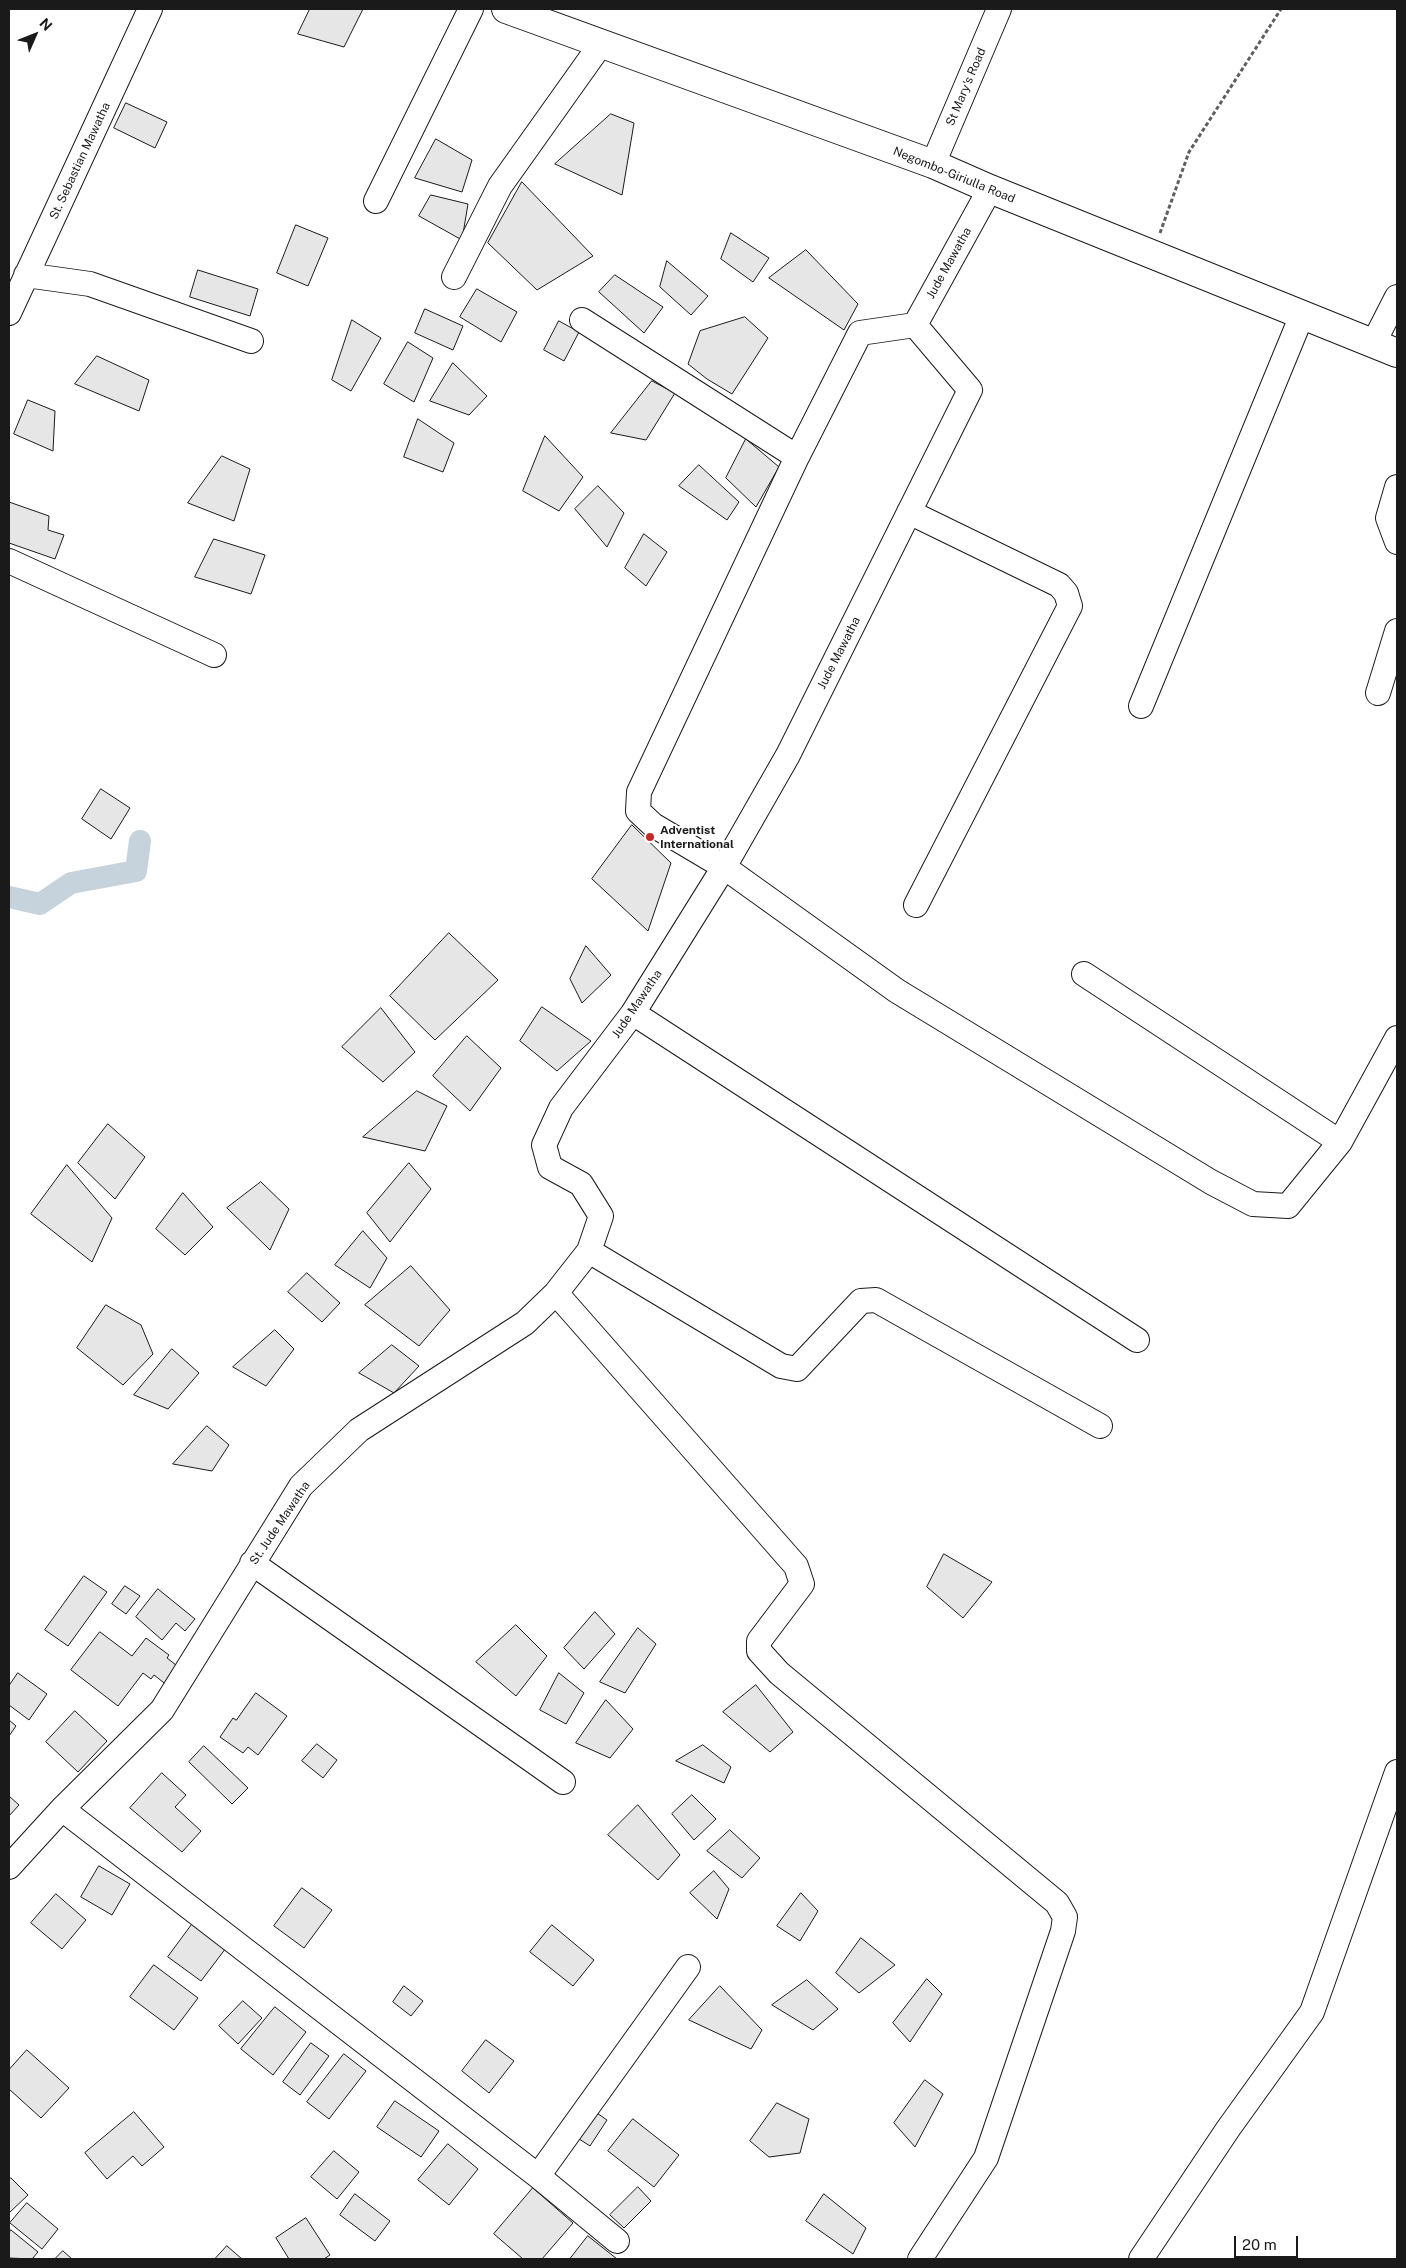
<!DOCTYPE html>
<html>
<head>
<meta charset="utf-8">
<style>
	body { margin:0 }
	#map { position:relative; width:1406px; height:2268px; overflow:hidden; background:#fff; font-family:"Public Sans",sans-serif }
	canvas { display:block }
	.frame { position:absolute; inset:0; border:10px solid #1a1a1a; pointer-events:none }
	.north { position:absolute; left:10px; top:10px; width:50px; height:50px; -webkit-text-stroke:4px #fff; paint-order:stroke; rotate:46deg; font-size:14px; font-weight:700; line-height:20px; text-align:center; color:#1a1a1a }
	.north::after { content:''; display:block; margin:auto; width:18px; height:22px; background:#1a1a1a; clip-path:polygon(50% 0,100% 100%,50% 72%,0 100%) }
	.scale { position:absolute; left:1234px; top:2236px; width:64px; height:22px; box-sizing:border-box; border:2px solid #1a1a1a; border-top:0; padding-left:6px; font-size:15px; line-height:18px; white-space:nowrap; color:#1a1a1a; -webkit-text-stroke:4px #fff; paint-order:stroke }
</style>
</head>
<body>
<div id="map">
<canvas width="1406" height="2268"></canvas>
<div class="frame"></div>
<div class="north">N</div>
<div class="scale">20 m</div>
</div>
<script>
const c = document.querySelector('canvas').getContext('2d');
c.lineJoin = 'round';
function strokePath(path, color, width, dash) { c.strokeStyle = color; c.lineWidth = width; c.lineCap = dash ? 'butt' : 'round'; c.setLineDash(dash || []); c.stroke(path); }
function fillPath(path, color) { c.fillStyle = color; c.fill(path, 'evenodd'); }
function write(font, color, halo, rows, align = 'center') {
  c.font = font + ' "Public Sans",sans-serif'; c.lineWidth = 4; c.setLineDash([]); c.textBaseline = 'middle'; c.strokeStyle = halo; c.fillStyle = color; for (const [text, x, y, turn = 0] of rows) {
    c.save(); c.translate(x, y); c.rotate((+turn || 0) * Math.PI / 180); c.textAlign = isNaN(turn) ? turn : align; if (halo) c.strokeText(text, 0, 0); c.fillText(text, 0, 0); c.restore();
  }
}
strokePath(new Path2D(`
	M9,897L40,904L71,883L136,871L140,841`), '#c6d2dc', 22);
const building = new Path2D(`
	M310,9H363L344,47L298,34Z
	M126,103L167,122L155,148L114,128Z
	M611,114L634,123L622,195L555,164Z
	M436,139L472,160L462,192L415,178Z
	M522,182L593,256L537,290L488,243Z
	M431,195L468,204L462,240L419,216Z
	M296,225L328,238L308,286L277,273Z
	M731,233L769,258L753,282L721,259Z
	M806,250L858,304L844,330L769,278Z
	M667,261L708,296L691,315L660,287Z
	M198,270L258,289L250,316L190,297Z
	M615,275L663,307L644,333L599,292Z
	M477,289L517,312L501,342L460,317Z
	M425,309L463,326L453,350L415,333Z
	M745,317L768,338L732,394L707,379L688,364L700,331Z
	M352,320L381,338L351,391L332,380Z
	M559,321L579,332L564,361L544,350Z
	M408,342L433,358L414,402L384,384Z
	M97,356L149,380L139,411L75,384Z
	M453,363L487,396L469,415L430,401Z
	M652,381L675,393L646,440L611,433Z
	M28,400L55,411L53,451L14,434Z
	M418,419L454,443L443,472L404,457Z
	M545,436L583,477L559,511L523,491Z
	M746,439L779,467L756,507L726,478Z
	M222,456L250,469L234,521L188,503Z
	M699,465L739,502L727,520L679,486Z
	M598,486L624,513L607,547L575,509Z
	M9,502L49,516L48,530L64,535L55,559L9,543Z
	M644,534L667,552L646,586L625,568Z
	M214,539L265,555L251,594L195,577Z
	M101,789L130,808L111,839L82,819Z
	M632,825L671,863L648,931L592,879Z
	M449,933L498,980L435,1040L390,996Z
	M586,946L611,975L582,1003L570,979Z
	M542,1007L591,1041L557,1071L520,1041Z
	M381,1008L415,1052L383,1082L342,1047Z
	M467,1036L501,1068L470,1111L433,1076Z
	M417,1091L447,1106L425,1151L363,1137Z
	M108,1124L145,1157L115,1199L78,1163Z
	M409,1163L431,1189L390,1242L367,1213Z
	M67,1165L112,1218L92,1262L31,1214Z
	M261,1182L289,1209L270,1250L227,1208Z
	M183,1193L213,1227L185,1255L156,1229Z
	M363,1231L387,1258L370,1288L335,1265Z
	M411,1266L450,1310L419,1346L365,1305Z
	M307,1273L340,1303L322,1322L288,1292Z
	M106,1305L141,1325L153,1354L123,1385L77,1348Z
	M275,1330L294,1349L266,1386L233,1367Z
	M392,1345L419,1366L394,1393L359,1373Z
	M172,1349L199,1373L168,1409L134,1395Z
	M207,1426L229,1445L212,1471L173,1464Z
	M944,1554L992,1582L963,1618L927,1587Z
	M84,1576L107,1592L68,1646L45,1630Z
	M125,1586L140,1596L126,1614L112,1604Z
	M158,1589L195,1619L185,1631L176,1623L162,1640L136,1617Z
	M595,1612L615,1634L584,1669L564,1648Z
	M516,1625L547,1656L516,1696L476,1662Z
	M638,1628L656,1644L625,1693L600,1682Z
	M100,1632L132,1656L146,1638L169,1655L167,1658L181,1669L168,1686L154,1675L151,1679L143,1673L118,1706L71,1670Z
	M18,1673L47,1694L29,1720L9,1705V1686Z
	M559,1673L584,1693L566,1724L540,1710Z
	M756,1685L793,1732L770,1752L723,1712Z
	M256,1693L287,1716L258,1755L248,1747L243,1753L220,1737L233,1718L236,1720Z
	M606,1700L633,1729L610,1758L576,1743Z
	M75,1711L107,1741L78,1772L46,1742Z
	M9,1720L16,1726L9,1736Z
	M317,1744L337,1760L323,1778L302,1761Z
	M703,1745L731,1767L724,1783L676,1761Z
	M204,1746L248,1788L232,1804L189,1762Z
	M162,1773L186,1795L175,1807L201,1831L182,1852L130,1808Z
	M692,1795L716,1819L694,1840L672,1814Z
	M9,1796L19,1805L9,1816Z
	M638,1805L680,1855L658,1880L608,1835Z
	M730,1830L760,1858L742,1878L707,1851Z
	M99,1866L130,1884L112,1915L81,1897Z
	M714,1871L729,1889L717,1919L690,1893Z
	M302,1888L332,1910L304,1948L274,1926Z
	M801,1893L818,1911L800,1941L777,1926Z
	M56,1894L86,1920L62,1949L31,1923Z
	M196,1919L229,1944L201,1981L168,1957Z
	M552,1925L594,1960L573,1986L530,1952Z
	M861,1938L895,1965L859,1993L836,1973Z
	M154,1965L198,1998L174,2030L130,1997Z
	M927,1979L942,1994L910,2042L893,2023Z
	M807,1980L838,2009L813,2030L772,2005Z
	M404,1986L423,2001L411,2016L393,2002Z
	M720,1986L762,2030L751,2049L689,2020Z
	M243,2001L262,2018L238,2044L219,2026Z
	M275,2007L306,2032L273,2075L241,2049Z
	M486,2040L514,2061L489,2093L462,2071Z
	M311,2043L329,2056L300,2095L283,2082Z
	M27,2050L69,2088L41,2118L9,2089V2070Z
	M344,2054L366,2071L329,2119L307,2102Z
	M925,2080L943,2094L915,2147L894,2123Z
	M395,2101L439,2131L421,2157L377,2127Z
	M777,2103L809,2119L800,2153L769,2157L750,2141Z
	M591,2109L607,2120L590,2146L573,2135Z
	M134,2112L164,2147L142,2166L133,2156L107,2179L85,2153Z
	M633,2119L679,2155L654,2187L608,2151Z
	M448,2144L478,2169L449,2205L418,2180Z
	M334,2151L359,2172L337,2199L311,2177Z
	M11,2178L28,2195L9,2213V2180Z
	M638,2187L651,2201L624,2228L610,2215Z
	M533,2188L573,2223L542,2259H523L494,2234Z
	M355,2194L390,2221L375,2241L340,2215Z
	M824,2194L866,2228L853,2254L806,2221Z
	M27,2203L58,2229L42,2249L10,2223Z
	M306,2218L330,2255L324,2259H289L276,2238Z
	M11,2230L38,2252L32,2259L9,2258V2233Z
	M588,2236L617,2259H570Z
	M227,2246L242,2259H215Z
	M63,2251L72,2259H55Z`);
fillPath(building, '#e6e6e6');
strokePath(building, '#1a1a1a', 1);
const minor = new Path2D(`
	M933,164L999,9
	M376,201L471,9
	M26,275L90,284L251,341
	M454,277L500,186L601,44
	M9,313L150,9
	M582,320L797,457
	M915,325L860,333L797,457L639,792L638,811L653,825L724,867L897,991L1211,1182L1253,1204L1288,1206L1340,1142L1397,1038
	M1373,344L1397,297
	M1397,487L1388,518L1397,542
	M909,512L1059,585L1066,593L1070,606L916,905
	M9,561L214,655
	M1378,693L1397,631
	M1141,706L1302,315
	M1084,974L1340,1142
	M633,1013L1137,1340
	M589,1251L781,1366L797,1369L861,1301L876,1300L1100,1426
	M556,1293L796,1566L802,1584L759,1641V1651L779,1673L1057,1903L1065,1917L1063,1931L986,2158L920,2259
	M252,1563L563,1782
	M62,1809L538,2176L617,2241
	M9,1867L62,1809L162,1710L301,1486L359,1430L525,1323L556,1293L589,1251L601,1216L581,1184L550,1167L544,1145L561,1108L633,1013L724,867L788,755L970,390L915,325L990,189
	M538,2176L688,1967
	M1141,2259L1228,2129L1312,2012L1397,1772`);
const major = new Path2D(`
	M506,9L933,164L990,189L1397,353`);
strokePath(minor, '#1a1a1a', 26);
strokePath(major, '#1a1a1a', 30);
strokePath(new Path2D(`
	M1160,233L1189,152L1281,9`), '#5f5f5f', 3, [4, 2.5]);
strokePath(minor, '#fff', 24);
strokePath(major, '#fff', 28);
for (const [x, y, r, color] of [
	[650,837,5,"#c62828"]
]) { const dot = new Path2D(); dot.arc(x, y, r, 0, 2 * Math.PI); c.fillStyle = color; c.fill(dot); strokePath(dot, '#fff', 2); }
write('12px', '#1a1a1a', '#fff', [
	["St Mary's Road",966,87,-67],
	["St. Sebastian Mawatha",80,161,-65],
	["Negombo-Giriulla Road",954,175,22],
	["Jude Mawatha",949,263,-61],
	["Jude Mawatha",839,653,-63],
	["Jude Mawatha",637,1004,-56],
	["St. Jude Mawatha",280,1523,-56]
]);
write('bold 12px', '#1a1a1a', '#fff', [
	["Adventist",660,830],
	["International",660,844]
], 'left');
</script>
</body>
</html>
